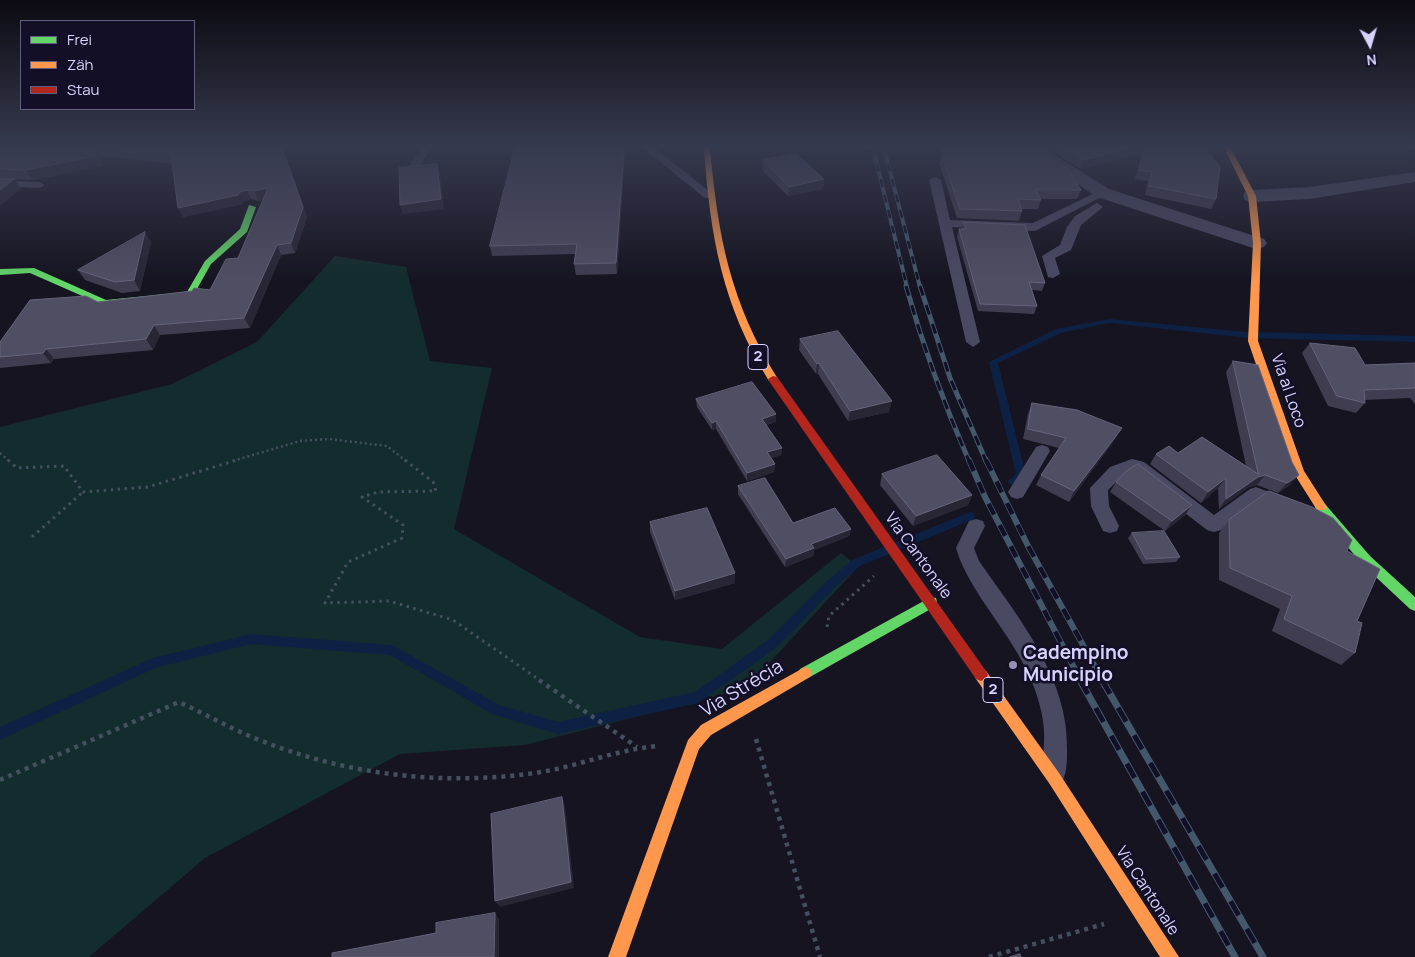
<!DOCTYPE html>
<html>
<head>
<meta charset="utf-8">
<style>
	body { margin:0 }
	#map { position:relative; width:1415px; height:957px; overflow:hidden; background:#161421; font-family:Manrope,sans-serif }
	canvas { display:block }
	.legend { position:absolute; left:20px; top:20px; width:175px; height:90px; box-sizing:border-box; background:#130f26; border:1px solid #625e7d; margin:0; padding:6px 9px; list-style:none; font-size:15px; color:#d9d4ff }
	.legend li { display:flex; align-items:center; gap:10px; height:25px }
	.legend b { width:25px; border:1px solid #625e7d }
	.north { position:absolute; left:1345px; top:20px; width:50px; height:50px; -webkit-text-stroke:4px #130f26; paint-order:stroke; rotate:174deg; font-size:14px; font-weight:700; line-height:20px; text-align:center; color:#d9d4ff }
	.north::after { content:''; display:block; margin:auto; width:18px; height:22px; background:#d9d4ff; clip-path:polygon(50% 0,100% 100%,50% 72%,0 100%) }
</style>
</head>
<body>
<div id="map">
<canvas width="1415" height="957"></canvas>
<ul class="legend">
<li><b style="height:6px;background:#63d668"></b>Frei</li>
<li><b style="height:6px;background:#ff974d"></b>Zäh</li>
<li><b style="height:6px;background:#b3261e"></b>Stau</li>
</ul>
<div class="north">N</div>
</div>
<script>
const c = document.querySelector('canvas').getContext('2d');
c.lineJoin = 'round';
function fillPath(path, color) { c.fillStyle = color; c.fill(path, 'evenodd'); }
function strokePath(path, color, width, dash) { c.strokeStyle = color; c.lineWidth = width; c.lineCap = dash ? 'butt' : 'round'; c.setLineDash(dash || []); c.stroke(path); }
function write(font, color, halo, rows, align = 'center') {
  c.font = font + ' Manrope,sans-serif'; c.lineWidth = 5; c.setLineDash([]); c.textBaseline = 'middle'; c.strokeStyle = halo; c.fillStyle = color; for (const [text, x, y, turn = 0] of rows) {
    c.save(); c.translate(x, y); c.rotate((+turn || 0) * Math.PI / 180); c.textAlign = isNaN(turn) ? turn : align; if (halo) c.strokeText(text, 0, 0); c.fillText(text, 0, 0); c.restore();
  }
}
fillPath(new Path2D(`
	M335,256L406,267L430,361L492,368L454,529L640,637L722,649L841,553L858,567L745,689L525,745L400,754L205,858L89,957H0V427L172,384L257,342Z`), '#132c2d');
fillPath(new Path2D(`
	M1109,319L1248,332L1415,336V342L1248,338L1109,323L1061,333L998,363L1026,475L1017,484H1009L1008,481L1016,474L989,362L1056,329Z
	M970,512L974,513L975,516L974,519L860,566L836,586L776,648L698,703L558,734L492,714L390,655L251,644L155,668L0,740V727L153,658L251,634L392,645L499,705L558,722L695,692L768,640L828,580L852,560Z`), '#0d2144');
strokePath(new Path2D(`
	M0,453L9,461
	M233,461L300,441L329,439L387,446L406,461`), '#44505f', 2.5, [2, 3]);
strokePath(new Path2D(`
	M8,460L17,468L64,466L83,492L148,487L237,460
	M405,460L433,482L436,491L378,492L362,497L403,525L402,538L348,562L325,603L389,601L453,620L541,681
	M32,537L83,492
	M827,627L829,616L874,576`), '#44505f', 3, [2.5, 4.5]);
strokePath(new Path2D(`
	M539,680L637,747
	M756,739L820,957
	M0,780L179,702C207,715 233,730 262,741C348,775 443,786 535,773C576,767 615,750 657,746
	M989,957L1104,924`), '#44505f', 4.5, [4, 5]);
fillPath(new Path2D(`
	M421,148H432L415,173H407L405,171Z
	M643,148H655L715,196L713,198H705Z
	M935,177L941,180L950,220L1033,223L1099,191L1103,189L1109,193L1035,231L952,227L980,342L973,347L966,342L929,180Z
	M0,180L39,182L45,185L39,188L0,186Z
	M1097,203L1103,207L1081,225L1071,250L1055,258L1060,274L1053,278L1048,277L1042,256L1060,245L1067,227L1075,216Z
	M1042,445L1048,447L1050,451L1023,497L1017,499L1011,497L1008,492L1011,487L1036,447Z
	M1132,459L1144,462L1214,515L1250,489L1256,487L1290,500L1293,505L1290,510L1284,512L1258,502L1221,530L1214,532L1207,530L1132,472L1122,476L1108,490L1109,506L1119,526L1117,531L1110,533L1103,531L1091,506L1090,488L1110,467Z
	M976,519L983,521L985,526L974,548L979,561C1018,617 1069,678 1067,750C1067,761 1067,770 1063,780L1055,784L1047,780C1040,765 1045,748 1044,731C1043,714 1038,696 1031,680C1012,633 969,593 956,548L969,521Z`), '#4a4962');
fillPath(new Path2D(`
	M1024,148H1044L1109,189L1264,239L1267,243L1264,247L1257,249L1250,247L1097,197Z
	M1415,172V182L1309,199L1252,202L1245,200L1243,196L1245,192L1252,190L1309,187Z`), '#4a4962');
fillPath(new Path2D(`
	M249,205L256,207L247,232L211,264L193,296L105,306L30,273L0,275V269L34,268L106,300L187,292L205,261L240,229Z
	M1321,503L1325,504L1370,556L1415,597V611L1410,609L1362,564L1317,510L1315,507L1317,504Z
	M931,597L936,598L937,602L936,606L810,677L805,679L800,677L798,673L800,669Z`), '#63d668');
fillPath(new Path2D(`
	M704,148H710C718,237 730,302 778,379L777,381H769C722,305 710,236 704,148Z
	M1224,148H1231L1256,196L1261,243L1258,341L1304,471L1327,507L1325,510H1317L1293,472L1248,341L1253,243L1248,196Z
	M805,667L810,669L812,673L810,677L711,735L699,749L626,957H608L688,740L701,725Z
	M981,669L986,671L1059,773L1179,957H1160L1049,783L976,679L974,675L976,671Z`), '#ff974d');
fillPath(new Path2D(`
	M773,376L777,377L986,671L988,675L986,679L981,681L976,679L769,381L768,379Z`), '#b3261e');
const railFar3 = new Path2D(`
	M873,148L907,287
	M884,148L920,287`);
const railFar2 = new Path2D(`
	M906,286C923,346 944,404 969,461
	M920,286L950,378L986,461`);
const railFar1 = new Path2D(`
	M969,460L985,497L1081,681
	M986,460L1028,546L1103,681`);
const rail = new Path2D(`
	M1080,680L1235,957
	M1102,680L1263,957`);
strokePath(railFar3, '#43596b', 4);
strokePath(railFar2, '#43596b', 5);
strokePath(railFar1, '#43596b', 6);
strokePath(rail, '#43596b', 7);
strokePath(railFar3, '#130f26', 2.5, [8]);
strokePath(railFar2, '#130f26', 3, [10]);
strokePath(railFar1, '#130f26', 4.5, [12]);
strokePath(rail, '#130f26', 5, [16]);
fillPath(new Path2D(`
	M0,148H283L307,217L295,253L281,255L250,328L160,335L153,350L54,359L51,363L0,368V342L98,302L210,290L238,258L263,200L259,201L251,199L244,201L242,204L183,217L172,164L102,156V166L33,180L2,179H14L21,189L0,205Z
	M625,148L617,274L576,275L574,264L576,254L492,256L490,246Z
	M937,148H1037L1081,190L1077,199H1041L1038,209H1021L1022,211L1019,221L957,218L939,163L941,154H942Z
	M1048,148H1205L1216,199L1211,209L1145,195L1148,181L1135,179L1142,154L1080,169Z
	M763,160L824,179L823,189L788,196L762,170Z
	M963,222L1045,283L1042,291L1032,290L1037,306L1034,314L978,311L957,237L959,229H961Z
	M151,242L140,291L122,293L85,280L78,270Z
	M800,339L889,412L848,421L818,374H816L799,350Z
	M1310,343L1365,365L1415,363V404L1410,398L1364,400L1365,403L1356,413L1328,406L1302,353Z
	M1233,361L1290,485L1278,493L1257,485L1249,487L1219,509L1218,488L1201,503L1150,464L1156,454L1178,453L1246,466L1226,372Z
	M696,399L776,414V422L766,425L782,448L781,455L771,458L775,464L774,472L747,481L716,429L712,430L697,407Z
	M1032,403L1116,438L1069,502L1036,485L1041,475L1059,448L1023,439L1028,414Z
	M882,474L972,495L968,505L913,526L880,485Z
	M1116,482L1192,505L1185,515L1165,531L1110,492Z
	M738,486L793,523L851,529L849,536L814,550L813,556L785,567L738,494Z
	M1229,520L1347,551L1357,621L1355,653L1341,665L1272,631L1280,609L1219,580V533Z
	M650,522L735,583L675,600L650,532Z
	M1132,533L1180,557L1176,562L1143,564L1128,538Z`), '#403d50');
fillPath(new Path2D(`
	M96,148H97L102,156V166L33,180L26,170Z
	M282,148L307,217L295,253L291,243Z
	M624,148H625L617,274L616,263Z
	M1131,148H1144L1142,154L1080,169L1083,160Z
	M437,164L440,173L444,209L403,214L400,205Z
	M14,179L21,189L0,205V190Z
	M824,179L823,189L788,196L789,187Z
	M268,188L272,198L259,201L254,191Z
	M247,190L251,199L244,201L242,204L183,217L178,208Z
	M145,232L151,242L140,291L134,280Z
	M277,245L281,255L250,328L244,318Z
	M154,325L160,335L153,350L146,339Z
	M46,349L54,359L51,363L43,353Z
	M819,363L818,374H816L817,364Z
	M892,401L889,412L848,421L850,411Z
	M776,414V422L761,426L762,419Z
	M716,421V429L712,430V423Z
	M1122,428L1116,438L1069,502L1074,491Z
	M782,448L781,455L767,460V452Z
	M775,464L774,472L747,481V473Z
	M1265,475L1257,485L1249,487L1219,509L1226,499L1258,477Z
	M1299,475L1290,485L1278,493L1287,483Z
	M1226,478L1218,488L1201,503L1208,492Z
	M972,495L968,505L913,526L916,516Z
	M1192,505L1185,515L1165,531L1172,521Z
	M851,529L849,536L814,550L813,556L785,567L786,559L811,544Z
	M735,573V583L675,600V591Z
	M562,797L565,805L574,888L500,907L495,901Z
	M495,913L499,919V957H494Z`), '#282635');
const building = new Path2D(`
	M0,148H96V156L26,170L0,169Z
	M110,148H282L303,207L291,243L277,245L244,318L154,325L146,339L46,349L43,353L0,357V342L30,300L86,296L98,302L192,291L194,288L210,290L226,259L238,258L268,188L254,191L247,190L240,192L238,195L178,208L171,155Z
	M515,148H624L616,263L574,264L577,244L490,246Z
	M947,148H1037L1067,168L1081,190H1036L1041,200L1018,199L1022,211L960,209L941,154L948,150Z
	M1065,148H1131L1083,160Z
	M1145,148H1205L1220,167L1216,199L1149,186L1152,172L1139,170Z
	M796,154L824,179L789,187L763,160Z
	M437,164L441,199L400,205L399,168Z
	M0,179H14L0,190Z
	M963,222L1025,225L1045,283L1029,282L1037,306L980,304L959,229H966Z
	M145,232L134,280L115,282L78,270Z
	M838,331L892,401L850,411L819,363L817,364L800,339Z
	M1310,343L1355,348L1365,365L1415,363V388L1364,390L1365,403L1337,396Z
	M1233,361L1258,365L1292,462L1299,475L1287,483L1265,475L1258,477L1226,499V478L1208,492L1156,454L1169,446L1178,453L1202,437L1258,474Z
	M752,382L776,414L762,419L782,448L767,452L775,464L747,473L716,421L712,423L696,399Z
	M1032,403L1077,410L1122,428L1074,491L1041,475L1066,438L1028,429Z
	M937,455L972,495L916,516L882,474Z
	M1138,464L1192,505L1172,521L1116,482L1124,473Z
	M765,478L793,523L835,508L851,529L811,544L814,548L786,559L738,486Z
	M1269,491L1312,507L1333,518L1352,540L1347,551L1380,569L1357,621L1362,623L1355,653L1284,619L1292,596L1230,568L1229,520Z
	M707,508L735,573L675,591L650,522Z
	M1164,531L1180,557L1146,559L1132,533Z
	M562,797L571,882L495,901L491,814Z
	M495,913L494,957H332V953L436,933V923Z
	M1020,954L1021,957H1010Z`);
fillPath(building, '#504e63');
strokePath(building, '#66637b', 1);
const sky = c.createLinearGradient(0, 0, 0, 282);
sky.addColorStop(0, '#0c0b12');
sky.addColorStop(0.52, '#363a4e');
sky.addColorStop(1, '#363a4e00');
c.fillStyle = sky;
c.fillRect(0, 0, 1415, 282);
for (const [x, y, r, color] of [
	[1013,665,5,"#9591b1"]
]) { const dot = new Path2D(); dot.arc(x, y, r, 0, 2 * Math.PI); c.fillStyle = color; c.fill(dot); strokePath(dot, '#130f26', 2); }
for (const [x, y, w] of [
	[758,357,20],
	[993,690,20]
]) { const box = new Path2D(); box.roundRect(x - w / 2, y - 12.5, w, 25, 4); c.fillStyle = '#130f26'; c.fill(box); strokePath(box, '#d9d4ff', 1); }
write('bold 15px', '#d9d4ff', null, [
	["2",758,357],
	["2",993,690]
]);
write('16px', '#d9d4ff', '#130f26', [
	["Via al Loco",1288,391,71],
	["Via Cantonale",918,556,54],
	["Via Cantonale",1147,891,57]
]);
write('bold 19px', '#d9d4ff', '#130f26', [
	["Cadempino",1023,654],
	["Municipio",1023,676]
], 'left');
write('19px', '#d9d4ff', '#130f26', [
	["Via Strécia",742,689,-31]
]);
</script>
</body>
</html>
